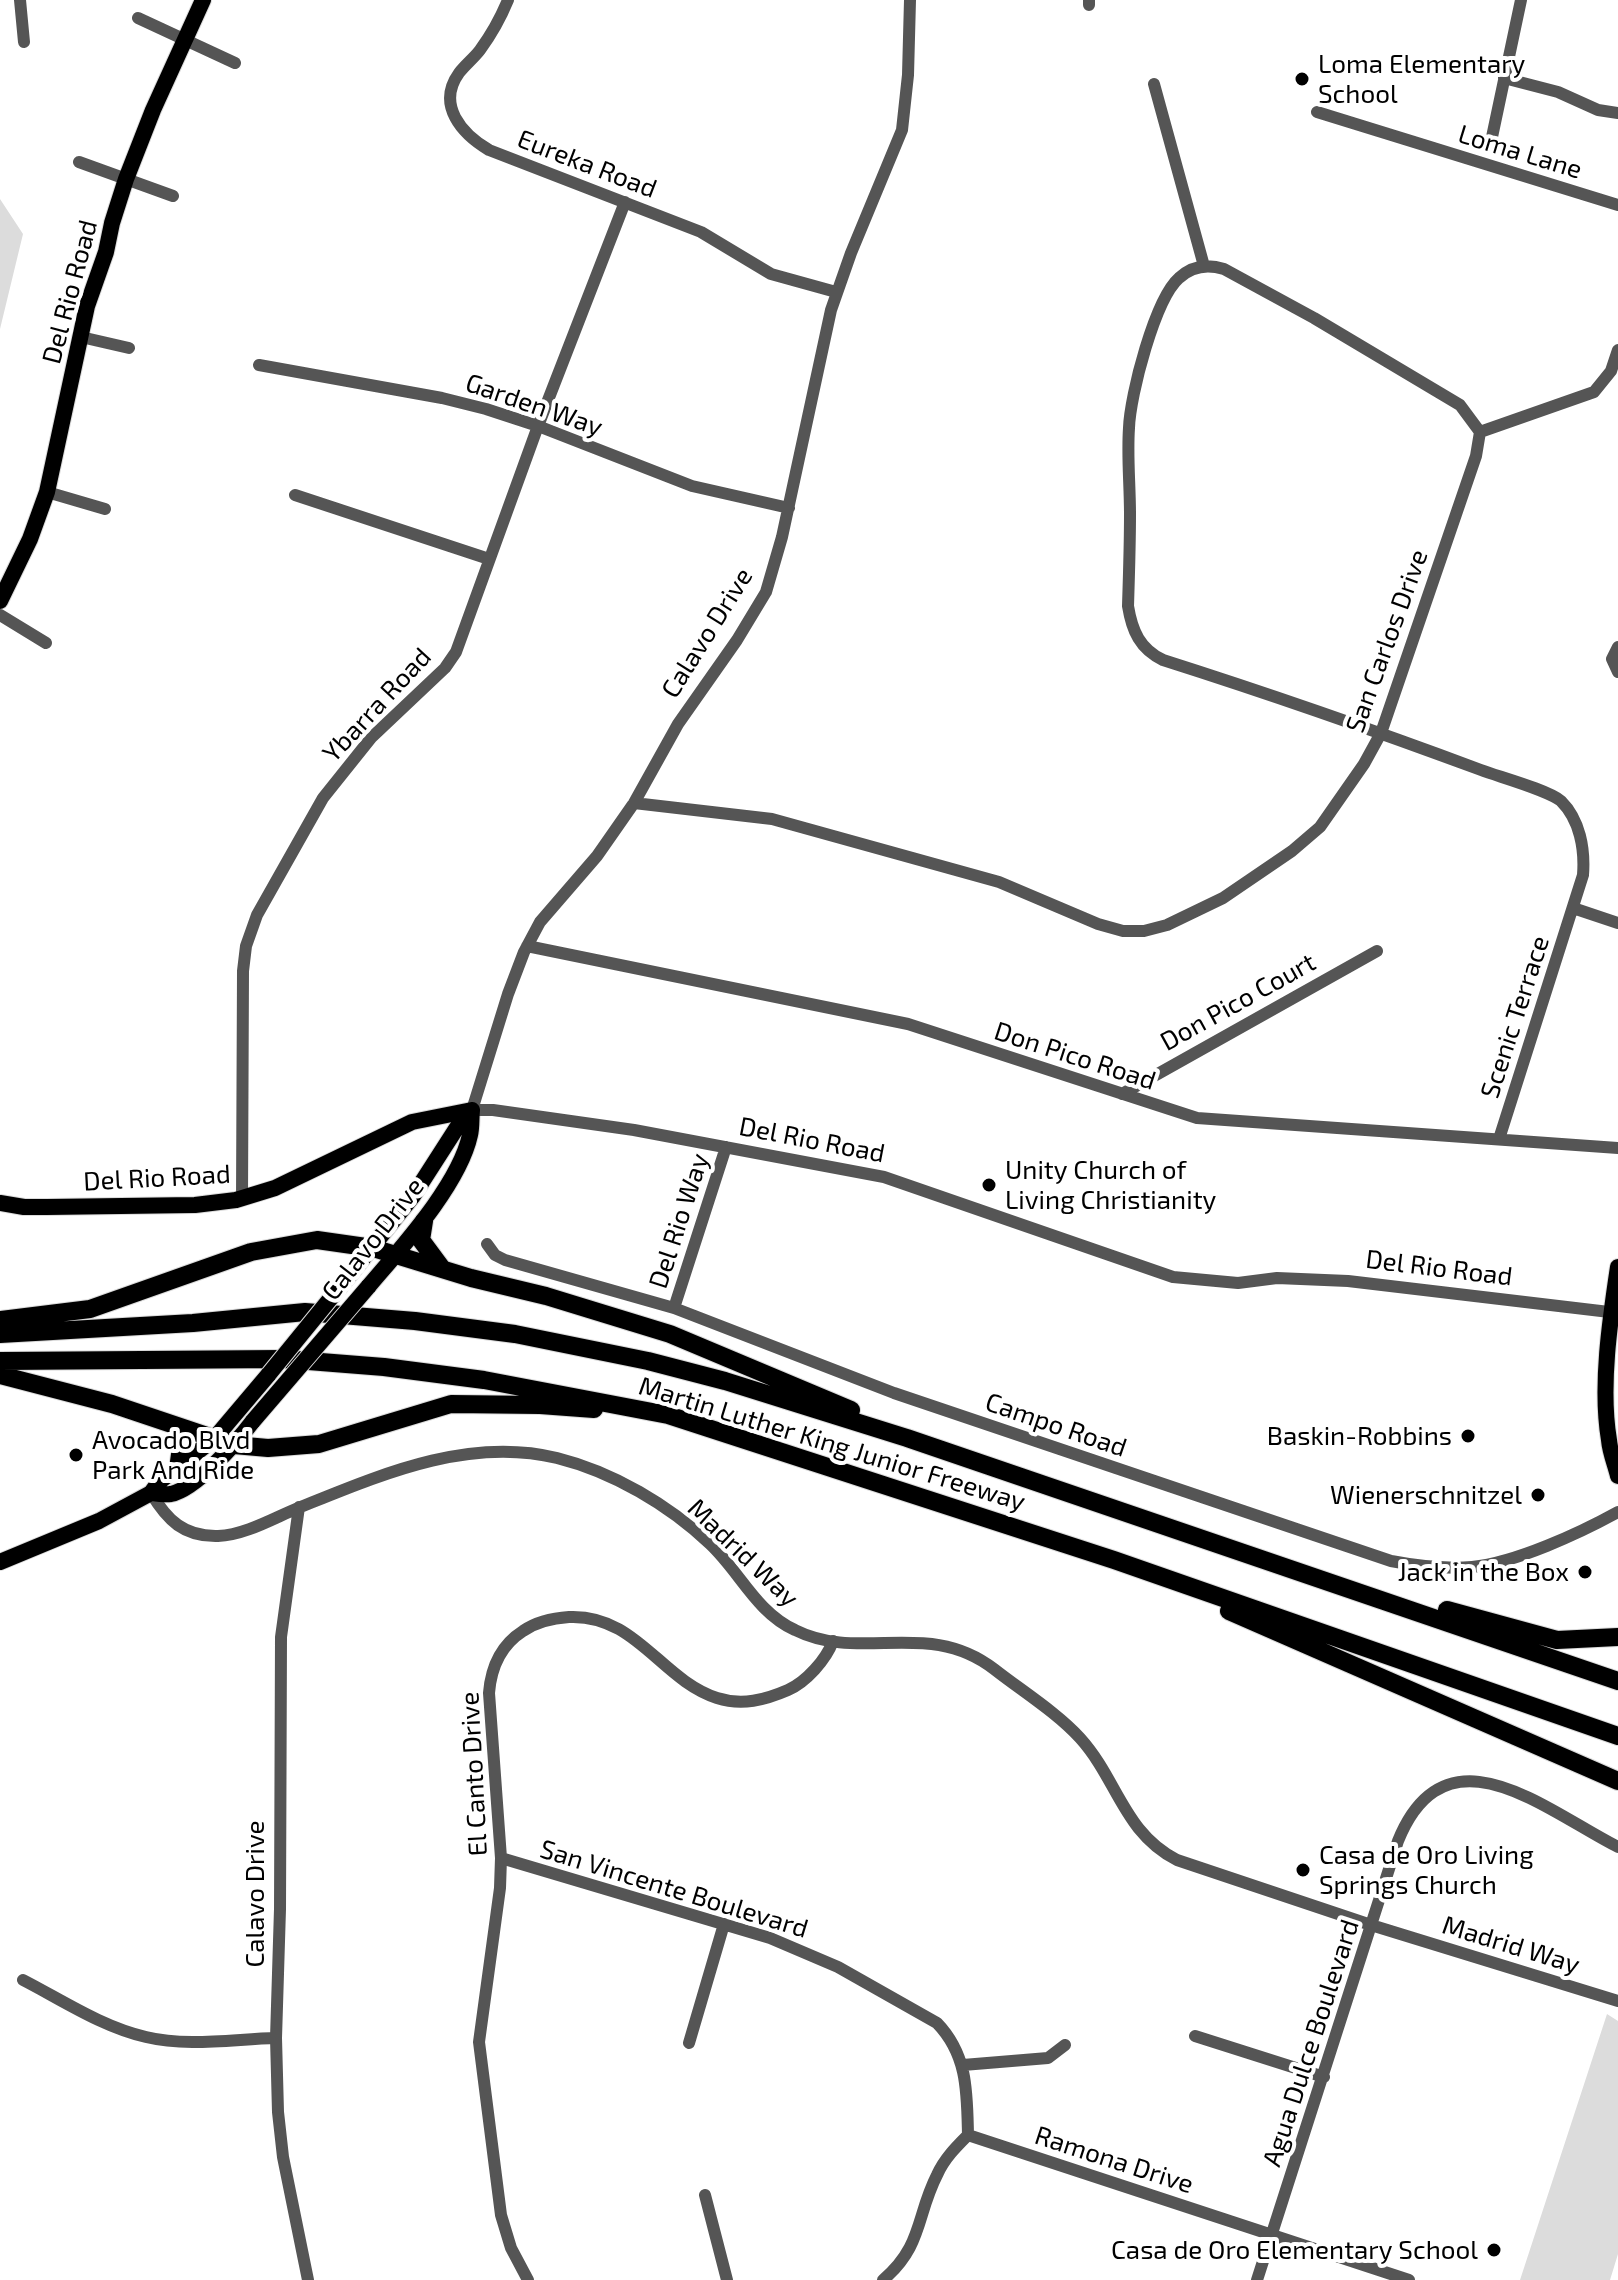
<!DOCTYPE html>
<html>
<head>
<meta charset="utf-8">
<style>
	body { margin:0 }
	canvas { display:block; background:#fff }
</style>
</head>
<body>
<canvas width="1618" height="2280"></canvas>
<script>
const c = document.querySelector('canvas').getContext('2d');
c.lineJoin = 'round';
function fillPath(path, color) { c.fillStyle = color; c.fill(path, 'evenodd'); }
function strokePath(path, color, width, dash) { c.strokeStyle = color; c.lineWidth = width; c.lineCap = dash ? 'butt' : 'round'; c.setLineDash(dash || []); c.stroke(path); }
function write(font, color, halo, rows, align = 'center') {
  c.font = font + ' "Exo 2",sans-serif'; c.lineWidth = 8; c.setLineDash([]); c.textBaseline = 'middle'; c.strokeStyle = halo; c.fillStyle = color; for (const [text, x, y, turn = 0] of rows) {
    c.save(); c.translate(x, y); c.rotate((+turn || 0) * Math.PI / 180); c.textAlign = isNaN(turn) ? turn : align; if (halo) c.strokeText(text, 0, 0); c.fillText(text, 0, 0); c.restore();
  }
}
fillPath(new Path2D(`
	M0,199L23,234L0,329Z
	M1607,2014L1618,2021V2254L1610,2280H1520Z`), '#dcdcdc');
const major = new Path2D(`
	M0,601L30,539L47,492L87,306L106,252L112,223L126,179L153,110L203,0
	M0,1203L24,1207H47L195,1205L236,1200L275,1188L412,1122L472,1110
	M1618,1267C1610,1320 1600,1387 1609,1440C1610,1452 1615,1464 1618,1476
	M348,1277L413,1196L456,1129L472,1110
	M368,1287C401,1248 459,1185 470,1135C472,1127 471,1118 472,1110
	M151,1493C158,1494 164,1495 171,1494C196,1489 237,1442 253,1421
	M0,1562L99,1521L151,1493L159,1482L214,1439L269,1374`);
const highway = new Path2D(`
	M424,1221L421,1240L441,1267
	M0,1320L90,1309L251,1252L317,1240L373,1248L471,1278L546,1296L670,1334L851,1410
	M0,1334L193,1323L305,1312L415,1321L515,1334L648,1361L725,1381L907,1438L1618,1681
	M0,1361L283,1359L384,1367L484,1380L668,1415L1114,1560L1618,1736
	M0,1375L112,1404L234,1445L268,1448L319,1444L451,1404L540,1405L594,1409
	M173,1425L182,1440L178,1469
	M1447,1610L1557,1640L1618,1637
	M1229,1611L1618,1781`);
strokePath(major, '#dbdbdb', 18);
strokePath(highway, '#dbdbdb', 20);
strokePath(new Path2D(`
	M20,0L24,42
	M508,0C501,17 491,35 480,50C474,58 465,65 459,73C436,105 462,134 489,150L701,232L771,274L836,292
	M910,0L908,75L902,130L851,253L831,310L782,537L766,592L737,640L678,724L634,803L597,856L540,922L524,952L508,994L472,1110H493L634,1130L884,1177L1173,1277L1238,1283L1277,1278L1348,1281L1618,1313
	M1089,5V0
	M138,18L235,63
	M1504,78L1558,92L1598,110L1618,113
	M1154,84L1204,266
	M1317,112L1618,205
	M1492,137L1521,0
	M79,162L173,196
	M81,337L129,348
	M259,365L442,398L486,409L538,426L692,486L789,508
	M1480,432L1594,392L1611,371L1618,350
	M47,492L105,509
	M295,495L489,559
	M0,615L46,643
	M1618,647L1612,659L1618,672
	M634,803L772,819L999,882L1098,924L1123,931H1144L1167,925L1223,898L1292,851L1320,827L1364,764L1381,733L1476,456L1480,432L1460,405L1314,318L1224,269C1208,264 1192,266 1179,278C1155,299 1130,395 1129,428C1127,456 1130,485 1130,514C1130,545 1129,575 1128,606C1132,631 1140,649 1163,660C1270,694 1376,731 1481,770C1500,777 1548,790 1561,801C1580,820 1585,849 1583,875L1499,1139
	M1573,908L1618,923
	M527,946L908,1024L1197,1118L1618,1148
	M1122,1094L1377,951
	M242,1199L243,971L246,946L257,915L323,798L371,738L445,668L456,652L538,426L625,202
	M487,1244L495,1255L505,1260L674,1308L894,1393L1391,1561C1417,1566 1445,1569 1472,1567C1515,1563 1580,1533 1618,1512
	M674,1308L726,1147
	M151,1493C167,1520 184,1537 218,1536C245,1535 274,1518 298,1508C380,1475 468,1436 557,1458C613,1472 669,1505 710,1544C740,1572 756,1612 795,1630C861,1663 928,1618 994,1669C1022,1691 1056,1712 1080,1738C1118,1780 1123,1832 1177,1860L1371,1925L1618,2001
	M299,1507L281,1637L280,1909L276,2038L278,2112L283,2157L308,2280
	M501,1858L770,1938L838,1967L937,2023C968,2055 967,2093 968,2135
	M23,1980C62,2000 102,2027 146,2037C187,2047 234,2039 276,2038
	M1195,2036L1324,2077
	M689,2043L724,1924
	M963,2065L1048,2058L1065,2045
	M705,2195L727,2280
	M528,2280L511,2248L501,2215L479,2042L500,1888L501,1858L489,1693C491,1668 501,1645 523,1631C536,1622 553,1618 569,1617C636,1614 661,1680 717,1698C742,1706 765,1700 788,1690C806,1682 826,1660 833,1641
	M883,2280C923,2246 916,2216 937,2175C944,2159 956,2147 968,2135L1409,2280
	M1257,2280L1398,1841C1446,1723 1545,1810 1618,1847`), '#555', 12);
strokePath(major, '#000', 16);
strokePath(highway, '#000', 18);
const majorBridge = new Path2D(`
	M269,1374L348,1277
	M253,1421L368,1287`);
strokePath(majorBridge, '#dbdbdb', 18, []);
strokePath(majorBridge, '#000', 16);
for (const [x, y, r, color] of [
	[1302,79,8,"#000"],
	[989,1185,8,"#000"],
	[1468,1436,8,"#000"],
	[76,1455,8,"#000"],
	[1538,1495,8,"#000"],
	[1585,1572,8,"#000"],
	[1303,1870,8,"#000"],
	[1494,2250,8,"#000"]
]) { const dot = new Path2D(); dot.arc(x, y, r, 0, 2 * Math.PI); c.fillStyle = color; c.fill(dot); strokePath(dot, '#fff', 3); }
write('26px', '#000', '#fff', [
	["Loma Elementary",1318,64],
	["School",1318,94],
	["Unity Church of",1005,1170],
	["Living Christianity",1005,1200],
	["Baskin-Robbins",1452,1436,"right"],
	["Avocado Blvd",92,1440],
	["Park And Ride",92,1470],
	["Wienerschnitzel",1522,1495,"right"],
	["Jack in the Box",1569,1572,"right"],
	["Casa de Oro Living",1319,1855],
	["Springs Church",1319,1885],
	["Casa de Oro Elementary School",1478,2250,"right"]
], 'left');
write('26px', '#000', '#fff', [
	["Loma Lane",1520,152,17],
	["Eureka Road",587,164,21],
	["Del Rio Road",70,292,-75],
	["Garden Way",534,405,19],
	["Calavo Drive",707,633,-58],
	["San Carlos Drive",1387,641,-70],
	["Ybarra Road",377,705,-47],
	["Don Pico Court",1238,1002,-29],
	["Scenic Terrace",1515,1017,-72],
	["Don Pico Road",1075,1056,18],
	["Del Rio Road",812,1140,11],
	["Del Rio Road",157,1178,-3],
	["Del Rio Way",679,1221,-72],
	["Calavo Drive",373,1239,-52],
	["Del Rio Road",1439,1268,7],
	["Campo Road",1056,1425,19],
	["Martin Luther King Junior Freeway",832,1444,17],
	["Madrid Way",743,1553,44],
	["El Canto Drive",474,1774,-93],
	["San Vincente Boulevard",674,1889,17],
	["Calavo Drive",255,1894,-90],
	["Madrid Way",1511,1945,17],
	["Agua Dulce Boulevard",1311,2043,-72],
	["Ramona Drive",1114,2160,18]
]);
</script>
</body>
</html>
